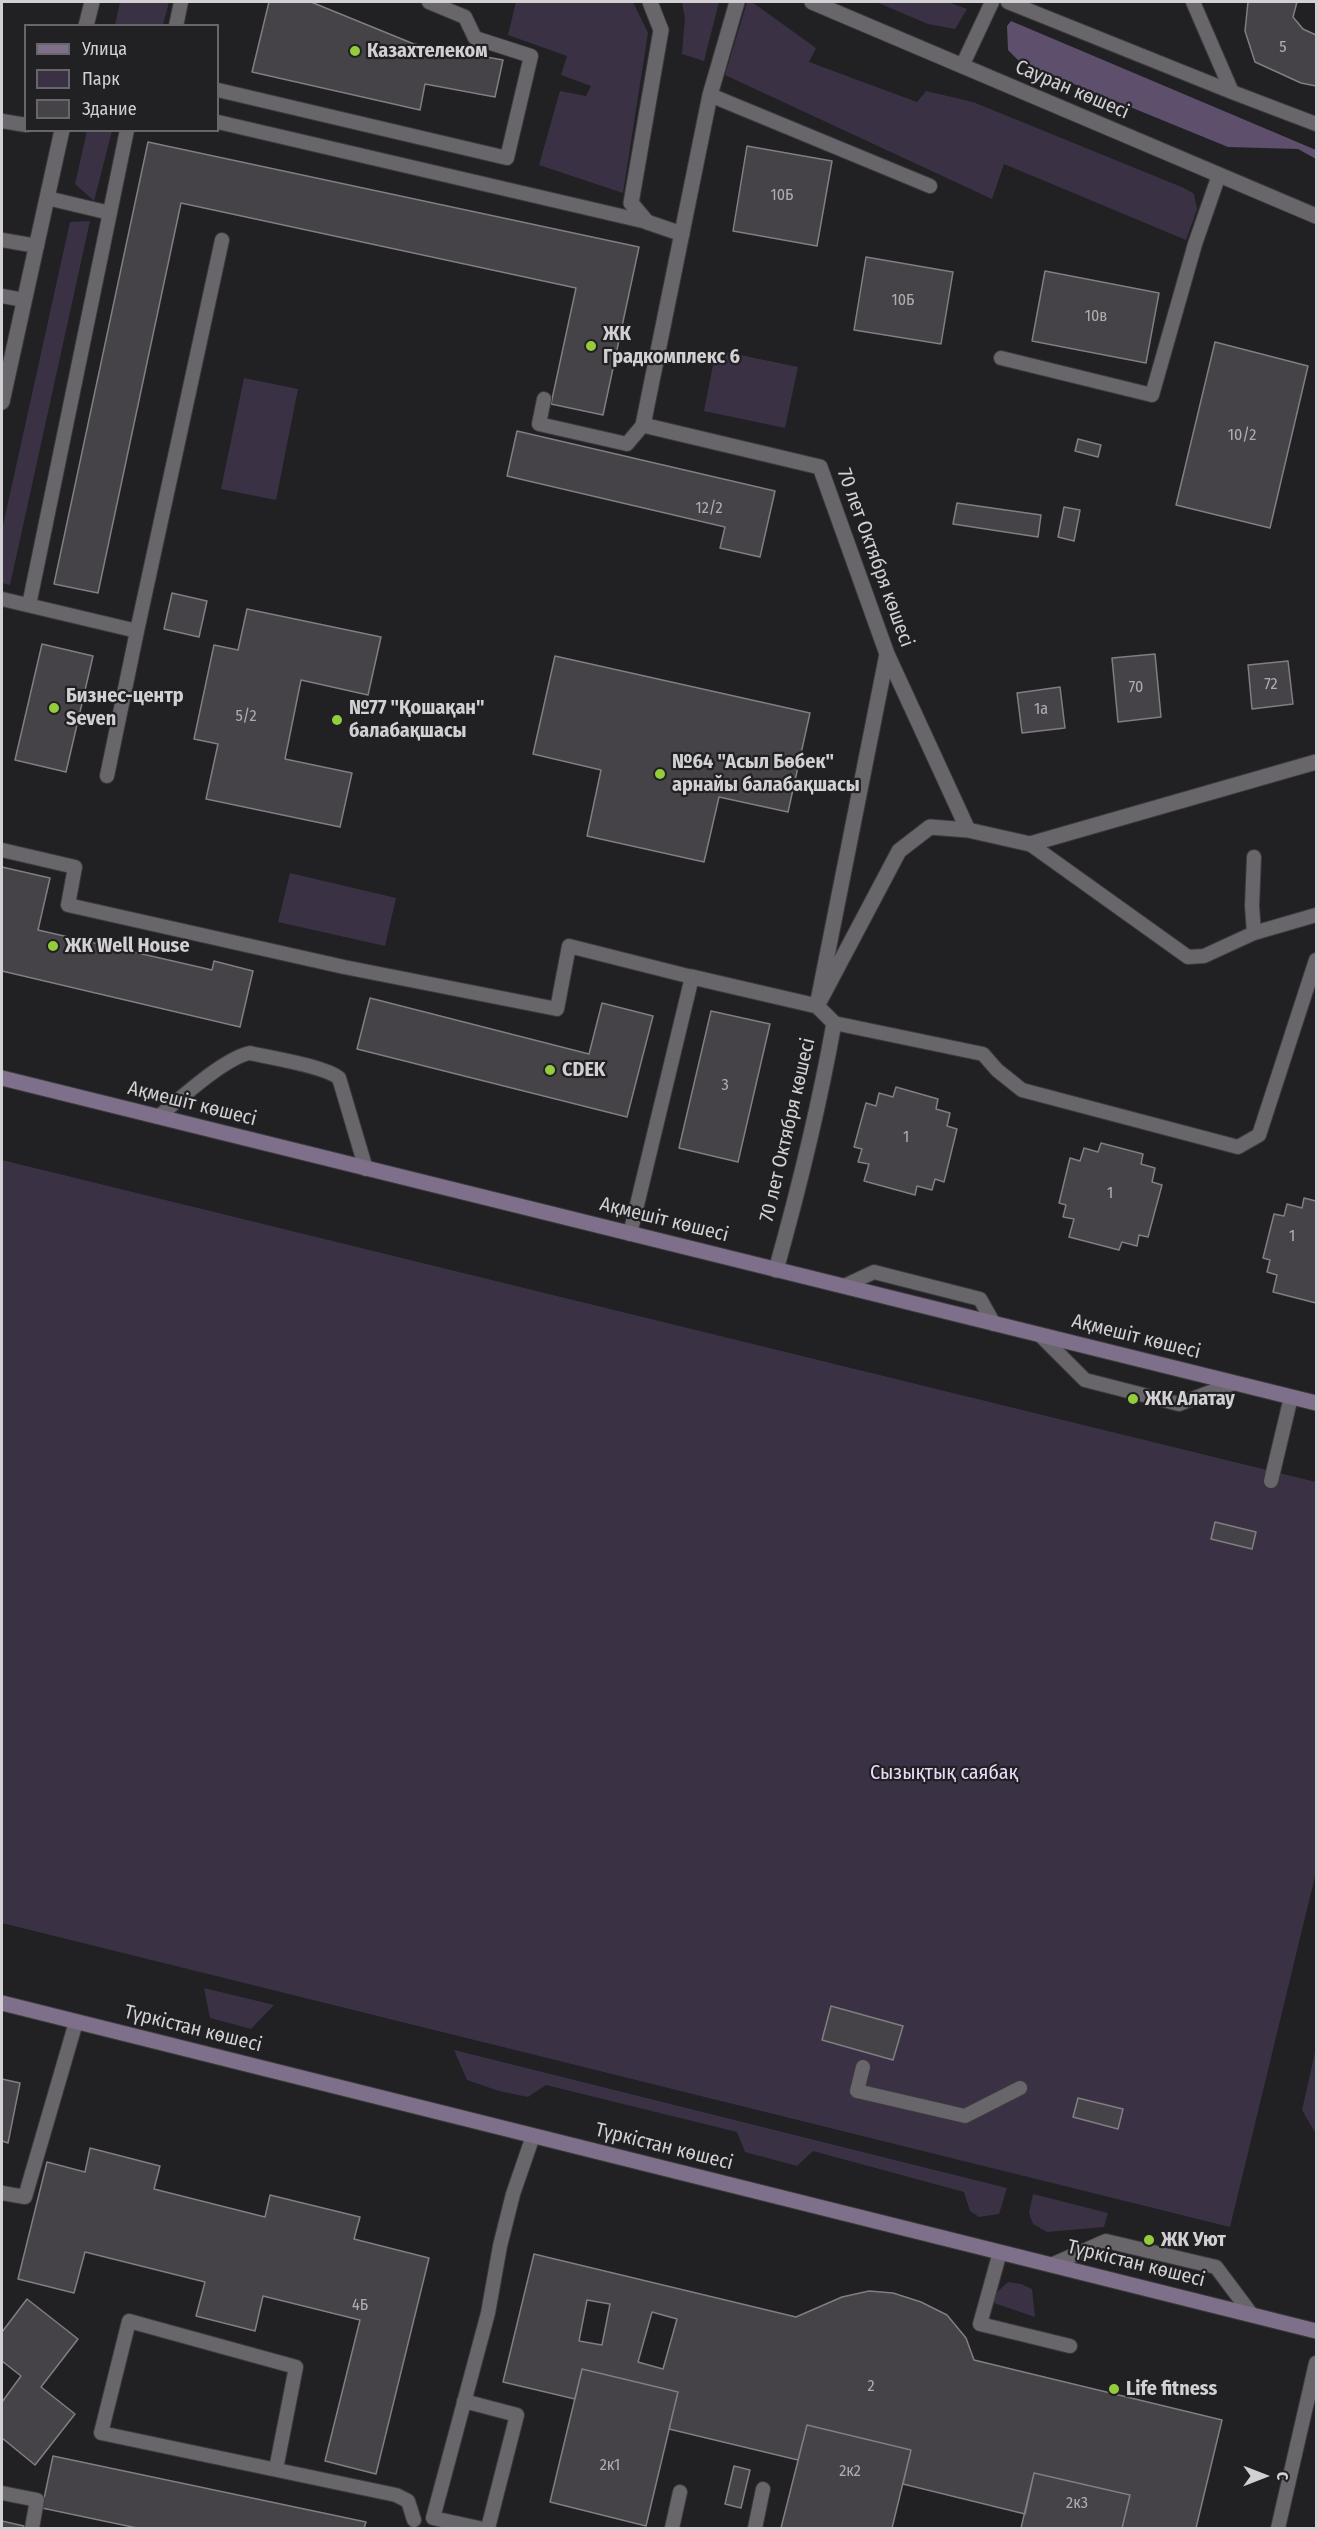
<!DOCTYPE html>
<html>
<head>
<meta charset="utf-8">
<style>
	body { margin:0 }
	#map { position:relative; width:1318px; height:2530px; overflow:hidden; background:#212023; font-family:"Fira Sans Condensed",sans-serif }
	canvas { display:block }
	.frame { position:absolute; inset:0; border:3px solid #d2d0d3; pointer-events:none }
	.legend { position:absolute; left:24px; top:24px; width:195px; height:108px; box-sizing:border-box; background:#212023; border:2px solid #686669; margin:0; padding:8px 10px; list-style:none; font-size:18px; color:#d2d0d3 }
	.legend li { display:flex; align-items:center; gap:12px; height:30px }
	.legend b { width:30px; border:2px solid #686669 }
	.north { position:absolute; left:1234px; top:2446px; width:60px; height:60px; -webkit-text-stroke:4px #212023; paint-order:stroke; rotate:90deg; font-size:16px; font-weight:700; line-height:24px; text-align:center; color:#d2d0d3 }
	.north::after { content:''; display:block; margin:auto; width:21px; height:27px; background:#d2d0d3; clip-path:polygon(50% 0,100% 100%,50% 72%,0 100%) }
</style>
</head>
<body>
<div id="map">
<canvas width="1318" height="2530"></canvas>
<div class="frame"></div>
<ul class="legend">
<li><b style="height:8px;background:#7e708b"></b>Улица</li>
<li><b style="height:16px;background:#3b3145"></b>Парк</li>
<li><b style="height:16px;background:#454347"></b>Здание</li>
</ul>
<div class="north">С</div>
</div>
<script>
const c = document.querySelector('canvas').getContext('2d');
c.lineJoin = 'round';
function fillPath(path, color) { c.fillStyle = color; c.fill(path, 'evenodd'); }
function strokePath(path, color, width, dash) { c.strokeStyle = color; c.lineWidth = width; c.lineCap = dash ? 'butt' : 'round'; c.setLineDash(dash || []); c.stroke(path); }
function write(font, color, halo, rows, align = 'center') {
  c.font = font + ' "Fira Sans Condensed",sans-serif'; c.lineWidth = 4.5; c.setLineDash([]); c.textBaseline = 'middle'; c.strokeStyle = halo; c.fillStyle = color; for (const [text, x, y, turn = 0] of rows) {
    c.save(); c.translate(x, y); c.rotate((+turn || 0) * Math.PI / 180); c.textAlign = isNaN(turn) ? turn : align; if (halo) c.strokeText(text, 0, 0); c.fillText(text, 0, 0); c.restore();
  }
}
fillPath(new Path2D(`
	M120,2H169L163,25H115Z
	M516,2H633L648,33L623,193L539,165L560,91L586,96L591,86L561,75L567,56L508,35Z
	M682,2H719L704,61L682,54L685,18Z
	M747,2H752L816,48L809,62L917,102L926,91L973,102L1184,188L1194,194L1197,209L1186,240L1004,164L992,199L725,75Z
	M876,2H948L967,9L955,29L928,24Z
	M87,131H112L94,201L75,184Z
	M90,221L10,585L2,583V530L70,222Z
	M716,350L798,367L785,428L704,411Z
	M244,378L298,389L276,500L221,489Z
	M290,873L396,898L385,946L278,922Z
	M2,1160L1316,1482V1872L1230,2227L2,1923Z
	M204,1988L274,2005L251,2029L210,2018Z
	M1316,2048V2134L1302,2110Z
	M454,2050L1007,2188L999,2214L979,2217L970,2211L964,2192L813,2151L797,2166L745,2152L737,2132L546,2085L528,2097L499,2091L467,2080Z
	M1033,2194L1108,2213L1104,2227L1047,2232L1033,2224L1029,2213Z
	M1008,2282L1021,2284L1032,2289L1035,2317L994,2303L993,2296Z`), '#3b3145');
fillPath(new Path2D(`
	M1011,21L1316,150V159L1298,149L1228,147L1020,62L1008,50L1007,26Z`), '#5e4f6c');
const building = new Path2D(`
	M269,2H311L414,44L503,60L495,97L425,84L420,110L252,72Z
	M1248,2H1297L1293,17L1303,29L1316,35V86L1301,83L1255,62L1245,31Z
	M148,142L639,247L603,415L551,404L576,288L181,203L98,593L54,584Z
	M747,146L832,161L817,246L733,231Z
	M866,257L953,272L941,344L854,330Z
	M1045,271L1159,293L1146,363L1032,341Z
	M1215,342L1308,366L1270,528L1176,505Z
	M517,431L775,491L760,557L720,548L725,527L507,476Z
	M1078,439L1101,445L1098,457L1075,451Z
	M957,503L1041,515L1038,537L953,524Z
	M1064,507L1080,510L1074,541L1058,537Z
	M172,593L207,601L199,637L164,629Z
	M247,609L381,637L368,695L301,680L285,759L352,773L340,827L206,799L218,744L194,739L214,645L238,650Z
	M42,644L93,656L66,772L15,760Z
	M1155,654L1161,717L1118,722L1112,658Z
	M555,656L810,713L788,812L719,797L704,862L587,836L601,770L533,754Z
	M1288,661L1293,704L1252,709L1248,665Z
	M1060,687L1065,728L1022,733L1017,693Z
	M2,867L50,878L38,930L212,970L214,961L253,971L240,1027L2,971Z
	M370,998L589,1054L602,1003L653,1016L627,1117L357,1049Z
	M711,1011L770,1024L738,1162L679,1148Z
	M896,1087L938,1099L936,1109L950,1113L947,1126L957,1129L944,1182L935,1179L932,1190L917,1186L915,1195L864,1181L869,1164L858,1162L862,1149L854,1147L866,1103L876,1106L879,1093L893,1097Z
	M1101,1143L1143,1154L1141,1164L1155,1168L1152,1182L1162,1185L1148,1237L1139,1235L1137,1246L1122,1242L1119,1250L1069,1237L1074,1219L1063,1217L1066,1205L1059,1203L1070,1158L1080,1161L1084,1148L1098,1152Z
	M1304,1198L1316,1201V1303L1273,1292L1277,1275L1267,1272L1270,1260L1263,1258L1274,1214L1284,1216L1287,1204L1302,1208Z
	M1215,1522L1256,1532L1252,1549L1211,1539Z
	M831,2006L903,2026L893,2060L822,2040Z
	M2,2079L20,2083L8,2143L2,2141Z
	M1078,2098L1123,2109L1118,2129L1073,2117Z
	M90,2148L160,2166L154,2189L265,2217L270,2195L360,2217L354,2239L429,2258L376,2474L325,2461L360,2320L263,2296L255,2331L196,2316L205,2282L85,2252L74,2293L18,2279L47,2162L85,2172Z
	M534,2254L796,2317L842,2297L869,2291L893,2293L921,2302L947,2315L966,2338L974,2360L1222,2420L1196,2528H1122L1130,2495L1034,2473L1025,2514L903,2484L911,2450L807,2425L798,2460L669,2429L678,2392L582,2369L575,2399L503,2382Z
	M27,2299L78,2339L41,2387L75,2414L35,2465L2,2438V2402L21,2376L2,2361V2332Z
	M587,2300L610,2304L602,2345L579,2341Z
	M652,2312L677,2319L663,2369L638,2362Z
	M582,2369L678,2392L646,2526L550,2502Z
	M807,2425L911,2450L892,2528H781Z
	M53,2456L366,2522L364,2528H137L42,2508Z
	M734,2466L750,2470L741,2508L725,2504Z
	M1034,2473L1130,2495L1122,2528H1021Z
	M2,2521L24,2526V2528H2Z`);
fillPath(building, '#454347');
strokePath(building, '#807e82', 1.5);
const service = new Path2D(`
	M1008,2L1232,92L1316,124
	M1193,2L1232,92
	M176,26L181,2
	M962,66L992,2
	M218,90L507,158L531,56L475,38L465,17L429,2
	M710,95L930,186
	M2,121L26,125
	M218,122L647,222
	M47,198L110,213
	M2,240L37,246
	M2,296L24,300
	M1001,358L1152,395L1195,244L1219,175
	M544,399L539,424L627,444L643,425
	M2,599L137,631L222,240
	M29,605L127,130
	M107,776L137,631
	M1030,844L1188,957L1204,956L1254,933L1316,915
	M2,850L75,867L68,905L344,967L557,1009L569,946L692,977L630,1234
	M1254,933L1252,906L1254,857
	M834,1023L983,1054L997,1070L1022,1090L1238,1147L1259,1135L1316,960
	M158,1117C180,1099 224,1058 250,1053C271,1058 324,1066 339,1078L366,1169
	M844,1286L874,1272L980,1299L994,1324
	M1040,1335L1085,1380L1179,1404L1234,1383
	M1271,1481L1291,1397
	M863,2067L857,2091L965,2116L1020,2088
	M2,2193L25,2197L76,2022
	M1000,2252L980,2324L1070,2346
	M1051,2265L1106,2241L1216,2267L1252,2315
	M464,2401L517,2415L488,2528
	M276,2469L296,2367L129,2321L101,2433L396,2495L408,2501L414,2520
	M2,2493L37,2500L32,2528
	M479,2528L433,2518L488,2313L500,2246L513,2194L533,2136
	M672,2528L680,2492
	M755,2528L763,2489
	M1278,2528L1316,2363`);
const minor = new Path2D(`
	M650,2L661,30L631,203L647,222L682,234
	M737,2L710,95L643,425L820,467L887,654L968,830
	M86,26L92,2
	M2,402L62,130
	M692,977L817,1006L887,654
	M776,1270C799,1188 819,1107 834,1023L817,1006L899,851L930,827L968,830L1030,844L1316,762`);
const tertiary = new Path2D(`
	M812,2L1316,216`);
const secondary = new Path2D(`
	M2,1078L1316,1403
	M2,2003L1316,2331`);
strokePath(service, '#3b3a3c', 16);
strokePath(minor, '#3b3a3c', 17);
strokePath(tertiary, '#3b3a3c', 17);
strokePath(secondary, '#3b3a3c', 17);
strokePath(service, '#68666a', 14);
strokePath(minor, '#68666a', 15);
strokePath(tertiary, '#68666a', 15);
strokePath(secondary, '#7e708b', 15);
for (const [x, y, r, color] of [
	[355,51,6,"#94cc3c"],
	[591,346,6,"#94cc3c"],
	[54,708,6,"#94cc3c"],
	[337,720,6,"#94cc3c"],
	[660,774,6,"#94cc3c"],
	[53,946,6,"#94cc3c"],
	[550,1070,6,"#94cc3c"],
	[1133,1399,6,"#94cc3c"],
	[1149,2240,6,"#94cc3c"],
	[1114,2389,6,"#94cc3c"]
]) { const dot = new Path2D(); dot.arc(x, y, r, 0, 2 * Math.PI); c.fillStyle = color; c.fill(dot); strokePath(dot, '#212023', 2); }
write('16px', '#afadb0', null, [
	["5",1283,48],
	["10Б",782,196],
	["10Б",903,301],
	["10в",1096,317],
	["10/2",1242,436],
	["12/2",709,509],
	["72",1271,685],
	["70",1136,688],
	["1а",1041,710],
	["5/2",246,717],
	["3",725,1086],
	["1",906,1138],
	["1",1110,1194],
	["1",1292,1237],
	["4Б",360,2306],
	["2",871,2387],
	["2к1",610,2466],
	["2к2",850,2472],
	["2к3",1077,2504]
]);
write('bold 20px', '#d2d0d3', '#212023', [
	["Казахтелеком",367,51],
	["ЖК",603,334],
	["Градкомплекс 6",603,357],
	["Бизнес-центр",66,696],
	["Seven",66,719],
	["№77 \"Қошақан\"",349,708],
	["балабақшасы",349,731],
	["№64 \"Асыл Бөбек\"",672,762],
	["арнайы балабақшасы",672,785],
	["ЖК Well House",65,946],
	["CDEK",562,1070],
	["ЖК Алатау",1145,1399],
	["ЖК Уют",1161,2240],
	["Life fitness",1126,2389]
], 'left');
write('20px', '#d2d0d3', '#212023', [
	["Сауран көшесі",1072,90,23],
	["70 лет Октября көшесі",875,558,70],
	["Ақмешіт көшесі",192,1104,14],
	["70 лет Октября көшесі",788,1130,-77],
	["Ақмешіт көшесі",664,1220,14],
	["Ақмешіт көшесі",1136,1337,14],
	["Түркістан көшесі",193,2029,14],
	["Түркістан көшесі",664,2147,14],
	["Түркістан көшесі",1136,2264,14]
]);
write('20px', '#ead9fa', '#212023', [
	["Сызықтық саябақ",944,1773]
]);
</script>
</body>
</html>
